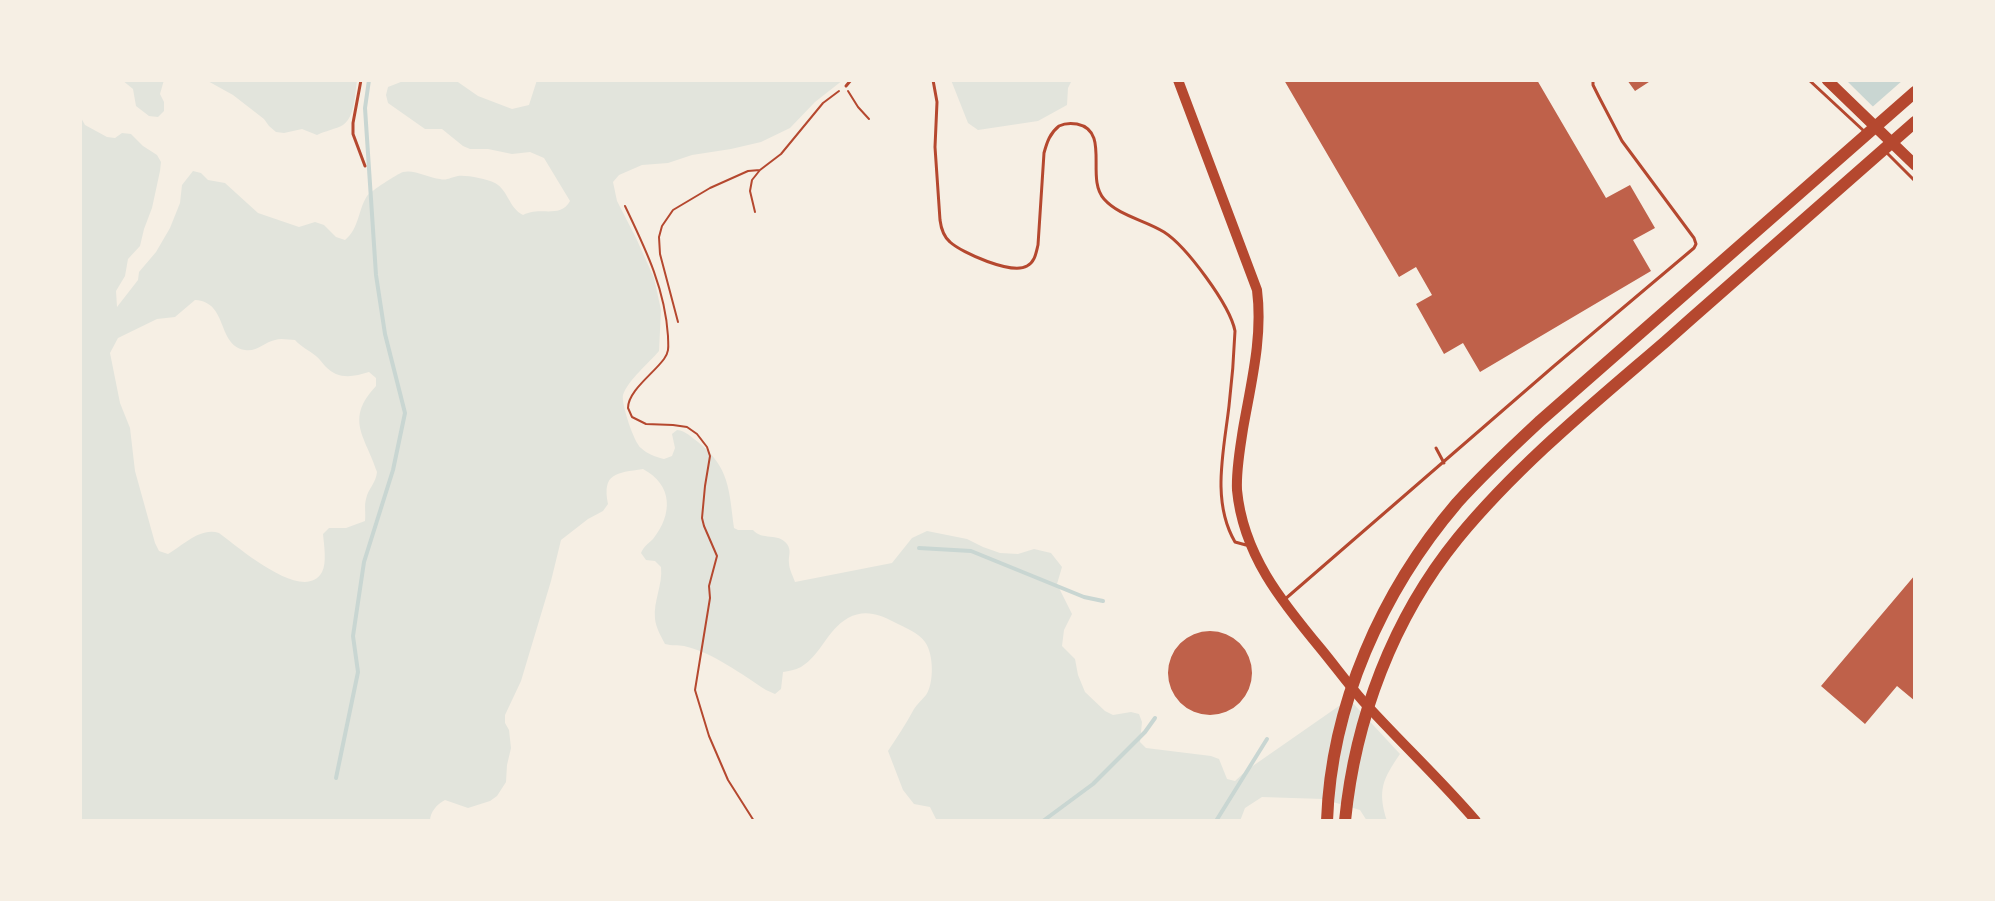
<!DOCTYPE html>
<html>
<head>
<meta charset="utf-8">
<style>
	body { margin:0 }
	#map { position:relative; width:1995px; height:901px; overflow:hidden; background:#f6efe4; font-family:"Public Sans",sans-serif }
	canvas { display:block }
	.frame { position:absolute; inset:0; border:82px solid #f6efe4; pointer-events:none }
</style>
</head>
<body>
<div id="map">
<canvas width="1995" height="901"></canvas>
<div class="frame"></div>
</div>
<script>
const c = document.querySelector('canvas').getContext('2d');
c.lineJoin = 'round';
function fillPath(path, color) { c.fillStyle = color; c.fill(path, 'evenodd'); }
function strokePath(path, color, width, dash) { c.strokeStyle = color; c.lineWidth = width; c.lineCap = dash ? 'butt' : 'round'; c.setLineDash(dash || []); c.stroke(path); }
fillPath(new Path2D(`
	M122,80H164L160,94L164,102V111L158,117L149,116L136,106L133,89Z
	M206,80H357C355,93 355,117 343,125C336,129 325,131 317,135L302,129L284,133L276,132L269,126L264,119L233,95Z
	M406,80H455L478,96L512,109L529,105L537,80H843L815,102L790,128L761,142L731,149L692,155L668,163L642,165L619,175L613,182L617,201L636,238L654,278L661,310L659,351C649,363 628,380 623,395C621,403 634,443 641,448C647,454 656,457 664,459L672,456L675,448L672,434L677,430C686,431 691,437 698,442C730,468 729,490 734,528L738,530H753C762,541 778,532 787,544C792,551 788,556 789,563C789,569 793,576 795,582L892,563L912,538L927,531L967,539L983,547L1000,553L1018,554L1034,549L1051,553L1062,567L1057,584L1072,614L1064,630L1062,646L1075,659L1078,675L1085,692L1105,711L1113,715L1131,712L1139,714L1142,722L1140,742L1146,748L1211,756L1219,759L1227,779L1235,781L1247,770L1349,699L1400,754C1383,779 1377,790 1387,821H1367L1360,810L1323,799L1262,797L1245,808L1240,821H937L930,807L914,804L903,790L888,751C897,737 906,724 914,709C917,704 922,700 926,695C934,684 934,654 925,642C919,633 904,627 894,622C879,614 864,609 848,618C827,630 821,655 801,667C795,670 789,671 783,672L781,689L775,694L766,690C741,674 714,653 684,646C678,645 672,646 665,644C661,636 656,628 655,619C653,601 663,585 661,567L655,561L646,560L641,553C644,546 648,544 653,539C673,514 673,485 643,469C616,473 602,473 608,504L603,511L588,519L561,540L551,581L521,681L505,715V723L509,730L511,748L507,765L506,782L497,796L490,801L468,808L445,800C437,804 430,812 430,821H80V116L85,125L107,137L115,138L122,133L131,134L143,146L157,155L161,162L160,171L152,208L144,229L140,246L128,259L125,276L116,291L117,307L138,280L139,272L156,252L170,228L180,203L182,185L193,171L201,173L208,180L225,183L258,213L299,227L315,222L324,225L336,237L345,240C359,229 358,210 367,196C371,191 397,174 403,172C414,169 429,178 440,179C447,181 451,177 458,176C467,175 486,179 495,183C508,190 509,208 523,215C542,206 560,219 570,201L544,158L530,152L512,154L488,149H470L463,146L442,129H425L388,103L386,95L388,87ZM195,300C229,302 216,345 245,350C257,352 265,342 275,340C281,338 289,340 295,340C301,347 309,350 316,356C320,359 322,363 325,366C338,380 353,377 369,372L376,378V386C344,420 366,437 377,472C376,483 368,489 366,499C364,506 366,513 365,521L346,528H329L323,534C324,545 327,563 322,572C304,605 237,546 219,533C200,527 184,545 168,554L159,551L155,543L135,471L130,428L120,403L110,353L118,338L157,319L175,317Z
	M951,80H1072L1068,88L1067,105L1038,121L978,130L968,123Z`), '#e2e4dc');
fillPath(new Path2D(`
	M1846,80H1915V148L1853,87Z`), '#c9d6d2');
fillPath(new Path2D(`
	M1903,80H1915V147L1911,150L1870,109Z`), '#f6efe4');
strokePath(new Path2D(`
	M919,548L971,551L1084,597L1103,601
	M336,778L358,672L353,636L364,562L393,470L405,413L385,334L376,275L365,108L369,80
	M1043,821L1093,784L1145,732L1155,718
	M1216,821L1267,739`), '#c9d6d2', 4);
fillPath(new Path2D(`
	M1284,80H1537L1606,198L1630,185L1655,228L1633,240L1651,271L1480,372L1463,343L1444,354L1416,304L1432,295L1416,267L1399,277Z
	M1627,80H1652L1635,91Z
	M1915,575V701L1897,686L1865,724L1821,686Z
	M1168 673a42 42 0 1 1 84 0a42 42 0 1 1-84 0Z`), '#bf614a');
strokePath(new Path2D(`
	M848,91L858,107L869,119
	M625,206C645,248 665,288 668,336C668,345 670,351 664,359C653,374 628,391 628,408L632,417L646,424L673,425L687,427L697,434L707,447L710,456L705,486L702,518L704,526L717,556L709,586L710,598L695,690L709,736L728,780L754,821
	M755,212L750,191L752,180L760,170L781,154L823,103L839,91
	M678,322L660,254L659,237L662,226L673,210L710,188L748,171L760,170`), '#b5482f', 2);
strokePath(new Path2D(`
	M361,80L353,123V134L365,166
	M933,80L937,102L935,147L940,220C941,228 943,236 950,242C962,253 1012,275 1027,266C1035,262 1036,253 1038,245L1044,153C1047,142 1050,133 1059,126C1065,123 1071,123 1077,124C1111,131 1085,178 1104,199C1119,216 1145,220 1164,232C1186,246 1230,305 1235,331C1234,356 1232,381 1229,406C1224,450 1211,501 1235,542L1246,545
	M1809,80L1865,132
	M846,86L851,80
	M1885,151L1915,181
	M1436,448L1444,463
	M1284,600L1554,366L1694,248L1696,244L1694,238L1622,141L1599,97L1593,85V80`), '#b5482f', 3);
strokePath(new Path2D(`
	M1178,80L1257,290C1263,337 1251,383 1243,429C1240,449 1236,470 1237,490C1243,554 1281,601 1321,649C1335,666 1348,684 1363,701C1400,742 1440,779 1476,821`), '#b5482f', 10);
strokePath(new Path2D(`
	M1827,80L1915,165`), '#b5482f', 11);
strokePath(new Path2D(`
	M1327,821C1331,705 1382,591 1457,503C1483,474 1511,448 1540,421L1915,92
	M1345,821C1355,719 1393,618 1458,538C1519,464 1593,404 1665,342C1748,268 1832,195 1915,122`), '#b5482f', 12);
</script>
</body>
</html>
